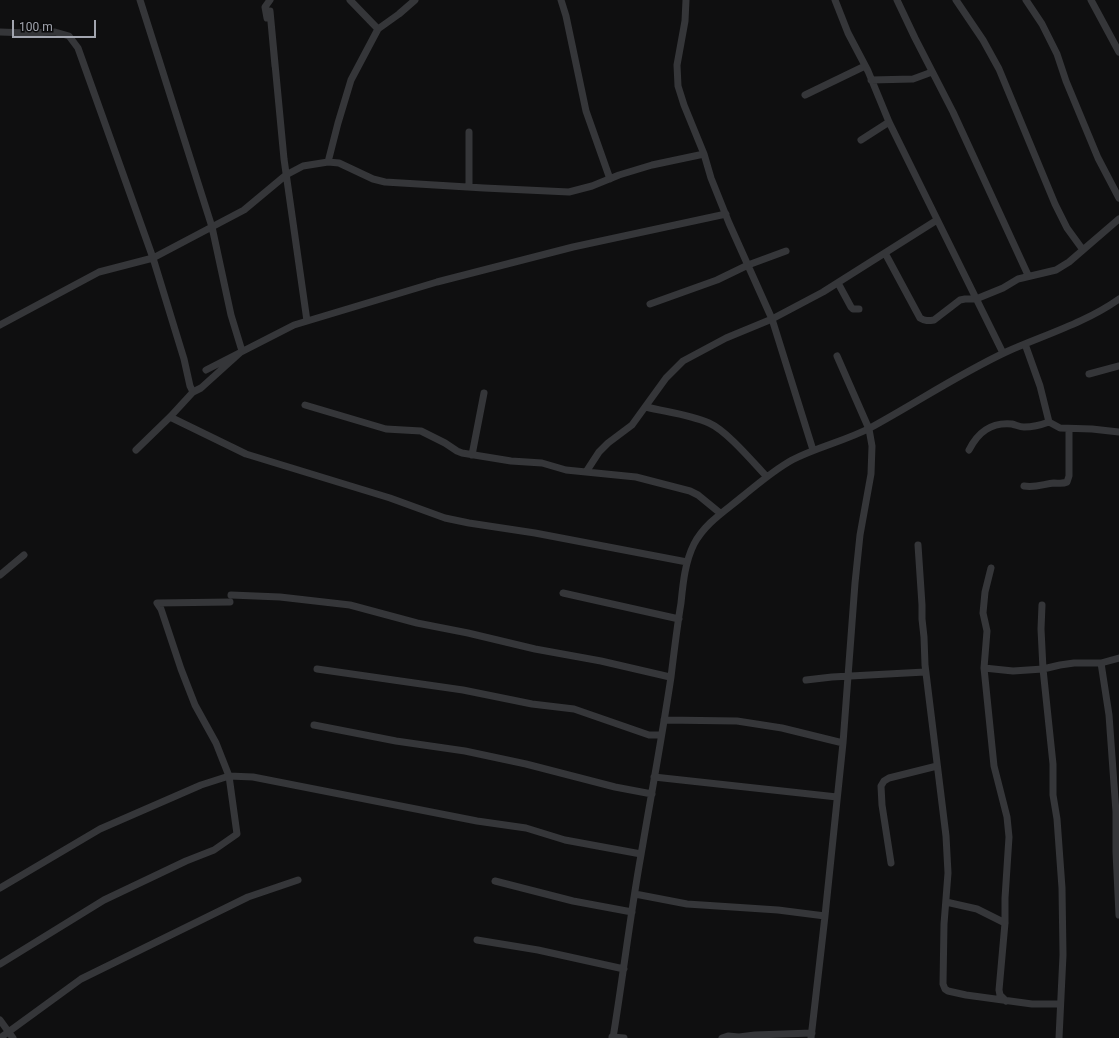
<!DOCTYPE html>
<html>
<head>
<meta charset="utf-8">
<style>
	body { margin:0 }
	#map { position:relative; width:1119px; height:1038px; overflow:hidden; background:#0f0f10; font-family:Roboto,sans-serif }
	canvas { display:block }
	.scale { position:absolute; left:12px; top:20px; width:84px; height:18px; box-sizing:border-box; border:2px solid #a2a5af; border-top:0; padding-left:5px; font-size:12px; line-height:14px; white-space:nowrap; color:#a2a5af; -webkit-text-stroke:3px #0a0a0b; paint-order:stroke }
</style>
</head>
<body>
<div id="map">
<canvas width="1119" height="1038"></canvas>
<div class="scale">100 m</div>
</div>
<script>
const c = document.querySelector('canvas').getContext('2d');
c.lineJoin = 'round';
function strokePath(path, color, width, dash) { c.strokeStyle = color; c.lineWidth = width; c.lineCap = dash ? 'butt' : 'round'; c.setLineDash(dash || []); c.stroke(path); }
strokePath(new Path2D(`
	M350,0L378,29
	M561,0L566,16L586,111L610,179
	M686,0L685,21L677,65L678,86L684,105L704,154L711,178L729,223L772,319L813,450
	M835,0L848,33L868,71L889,122L1003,353
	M897,0L915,38L953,112L1028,275
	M956,0L983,40L999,69L1055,204L1067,228L1083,250
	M1026,0L1042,24L1057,54L1066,81L1098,158L1119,198
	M1091,0L1119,52
	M267,18L265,7L270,0
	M0,32L28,33L55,32L69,36L78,48L153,258L184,359L190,386L193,392
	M275,66L270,11L284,159L307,321
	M871,80L913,79L932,72
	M805,95L865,66
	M861,140L889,122
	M328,162L338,123L351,80L378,29L399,14L415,0
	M469,187V132
	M885,253L920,318C925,321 928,321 934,320L960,300L965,299H976L1003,288L1018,279L1056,270L1069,262L1119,219
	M838,283L851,307L853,309H859
	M650,304L717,280L748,265L786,251
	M0,325L99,272L153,258L244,210L286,175L303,166L328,162L339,163L373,179L385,182L484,188L569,192L592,186L619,175L652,165L704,154
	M1025,344L1040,386L1049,422L1060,428L1092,429L1119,432
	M206,370L294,325L437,282L573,247L726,214
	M1089,374L1119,366
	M305,405L386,429L421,431L445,443L457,451L462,453L511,461L542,463L566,470L586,472
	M646,407C666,412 689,414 709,423C727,431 752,461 767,477
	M170,417L246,454L390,498L445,518L469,523L535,533L687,562
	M136,450L170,417L193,392L201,388L242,351L231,315L212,227L140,0
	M969,450C978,432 991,422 1012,424C1016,425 1020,427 1024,427C1033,427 1041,425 1049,422
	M472,455L484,393
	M1024,486C1035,488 1044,484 1054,483C1059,483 1063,484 1067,482L1069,476V429
	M720,513L698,495L690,491L636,477L586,472L599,452L608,443L632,425L666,378L683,361L726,338L772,319L823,292L937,220
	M918,545L922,605V619L924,637L925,665L946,836L948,873L944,924L943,984L945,989L948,991L966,995L1032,1004H1060
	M991,568L985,592L983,613L987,631L984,668L994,766L1007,817L1009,837L1005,898V923L999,990L1000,995L1006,1001
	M0,575L24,555
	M563,593L679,619
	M231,595L280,597L350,605L417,623L468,633L535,649L601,661L670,677
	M1042,605L1041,629L1043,669L1053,764V795L1057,819L1062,888L1063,955L1059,1038
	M1119,658L1101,663L1109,715L1116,812V852L1119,915
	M984,668L1013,671L1043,669L1060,665L1074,663H1101
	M317,669L463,690L532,704L574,709L649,735H661
	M806,680L832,677L925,672
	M664,720L737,721L782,728L843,743
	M314,725L396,741L465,751L526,764L615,787L652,794
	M654,777L837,797
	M891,863L882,805L881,786L884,781L889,778L937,766
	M495,881L573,901L632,912
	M0,888L100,829L201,785L229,776L253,777L477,821L526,828L565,840L641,854
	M635,894L687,904L778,910L825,916
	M946,902L977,909L1005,923
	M477,940L538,950L624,969
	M0,964L104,900L186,861L214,850L237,834L229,776L216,743L195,705L181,669L161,609L157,603L230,602
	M0,1020L13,1038
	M612,1037L624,1038
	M0,1038L81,979L248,897L298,880
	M613,1038C623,977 630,916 641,855C651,796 662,737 671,677C674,652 677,627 681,603C683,583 685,562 694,544C705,523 725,511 743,496C759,483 774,470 792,460C817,447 845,441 870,428C916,403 959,374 1006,352C1044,335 1085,323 1119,299
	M722,1038L728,1036L739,1037L755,1035L812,1033
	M811,1038L825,916L843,743L855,583L860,535L871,474L872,446L869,429L837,356`), '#353639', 7);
</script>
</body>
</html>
